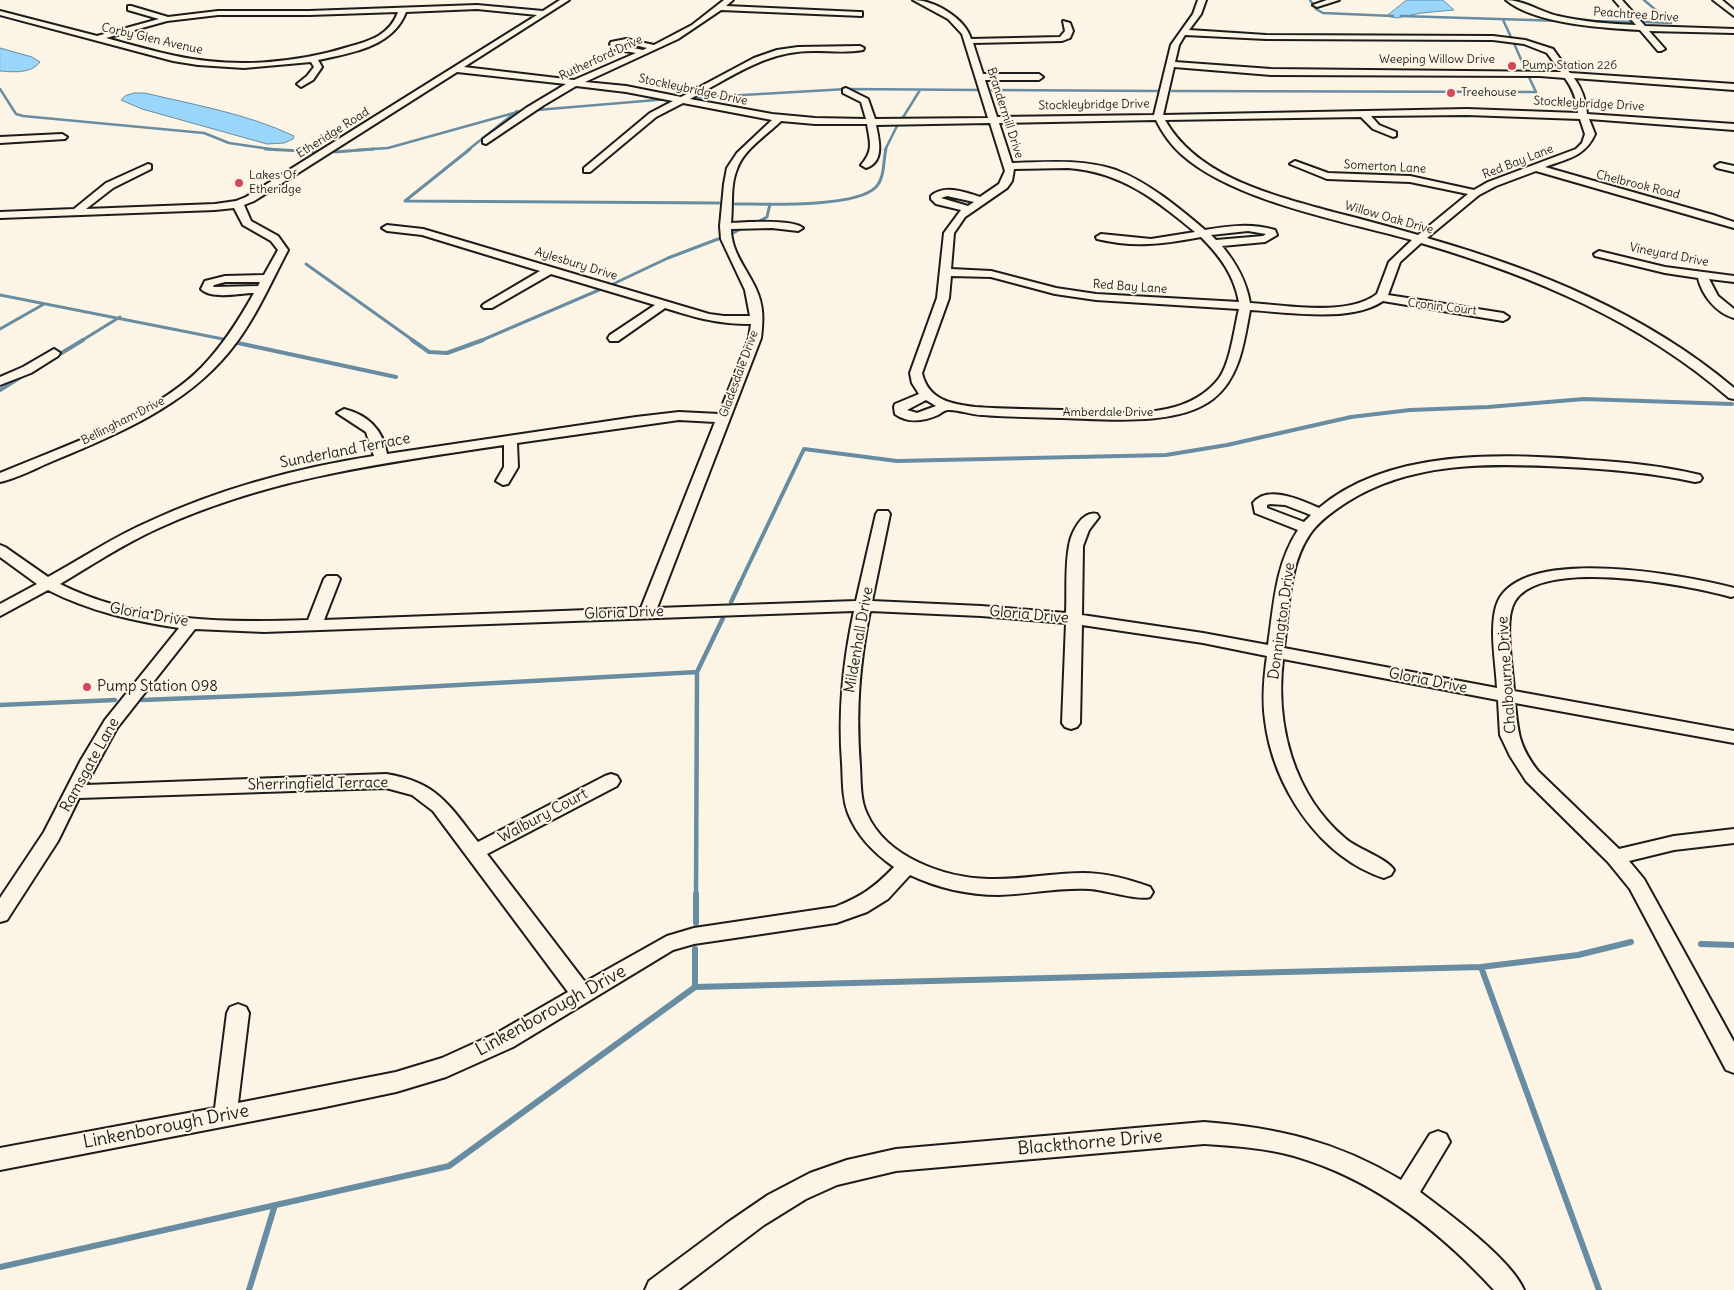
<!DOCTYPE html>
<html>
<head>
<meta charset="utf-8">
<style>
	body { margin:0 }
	canvas { display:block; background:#fcf5e5 }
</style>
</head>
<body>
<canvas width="1734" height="1290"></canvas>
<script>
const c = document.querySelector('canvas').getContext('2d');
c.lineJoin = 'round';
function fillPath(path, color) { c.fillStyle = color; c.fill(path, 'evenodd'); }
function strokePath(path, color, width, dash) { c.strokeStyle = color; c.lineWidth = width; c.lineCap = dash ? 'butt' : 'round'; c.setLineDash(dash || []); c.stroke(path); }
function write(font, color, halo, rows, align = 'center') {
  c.font = font + ' Delius,sans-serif'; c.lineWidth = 4; c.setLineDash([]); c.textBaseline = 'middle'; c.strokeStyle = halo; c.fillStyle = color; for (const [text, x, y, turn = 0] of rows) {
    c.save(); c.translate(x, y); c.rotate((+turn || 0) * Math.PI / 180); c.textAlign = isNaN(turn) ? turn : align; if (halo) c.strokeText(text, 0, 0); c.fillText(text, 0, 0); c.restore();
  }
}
const water = new Path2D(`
	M1407,0H1443L1454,10L1421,13L1397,18L1387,16Z
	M0,48L32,57L40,62C31,74 13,72 0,71Z
	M134,93H145C195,105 248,114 294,136L293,139L284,143L267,144L142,109L121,100L125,96Z`);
fillPath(water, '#9ad6fa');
strokePath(water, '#688ca1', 1);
strokePath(new Path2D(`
	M1310,0L1316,9L1323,13L1393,16
	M1644,0L1671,23L1644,22
	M1401,16L1563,21
	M1503,20L1511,37
	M1584,21L1632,22
	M1513,41L1526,71
	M0,89L16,114L23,116L204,133L229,143L277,150
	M992,90L1157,91
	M1172,91L1536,92L1528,75
	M691,98L847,89L978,90
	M537,110L668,99
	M902,119L920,90
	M357,150L388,148L521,111
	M468,150L517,111
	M885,150L898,124`), '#688ca1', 2.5);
strokePath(new Path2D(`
	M265,149L320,152
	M470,149L405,201L719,203
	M335,152L374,149
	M735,204C765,204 856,208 876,187C885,177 883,161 886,149
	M754,224L767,217L770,204
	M733,233L741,229
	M306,264L414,341
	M613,284L668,258L718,239
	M0,295L223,339
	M0,329L44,304
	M81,341L120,317
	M480,341L599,290`), '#688ca1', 3);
strokePath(new Path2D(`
	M412,340L429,352L447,353L483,340
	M238,343L396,377
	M55,357L83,340
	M0,390L27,373
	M739,585L804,449L897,461L1166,455L1227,445L1351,417L1410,410L1488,407L1584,399L1732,404`), '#688ca1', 4);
strokePath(new Path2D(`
	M731,602L740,583
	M142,700L293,694L697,672
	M0,705L115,700
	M696,895L697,672L723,618`), '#688ca1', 4.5);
strokePath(new Path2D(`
	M696,923V894
	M1701,944L1734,945
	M695,949V987
	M1481,967L1599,1290
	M0,1267L449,1166L695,987L1481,967L1578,955L1631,942
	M249,1290L275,1205`), '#688ca1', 6);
const minor = new Path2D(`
	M560,0H569L464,67L574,80L636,53L613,49L610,44L611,42L626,39L654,45L692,25L724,0H733L726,6L859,12H862V16L721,10L678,39L585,82L626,86L681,97L754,58L777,50L798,47L860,46L864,48L863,50C841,54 818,49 797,52C759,56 724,81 690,99L772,114L815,118L866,119L861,102L843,93V89L846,88L868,99L875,119L988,118L962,34L948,19L913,0C934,0 965,18 971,39L1060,37L1065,31L1063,21L1070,23L1073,31L1070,38L1062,41L973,43L983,74H1039L1043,77L1039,80H985L997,117L1154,115L1171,45L1193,14L1198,0H1206L1201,14L1189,30L1266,35L1493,36L1525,40L1553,49L1570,73L1734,84V90L1574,78C1582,89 1586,100 1587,114L1734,124V130L1589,119L1595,134C1585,157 1566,159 1545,167L1713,215L1734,222V228L1536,171L1496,186L1479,195L1427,238C1538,270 1645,313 1734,388V399L1729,398C1640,321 1534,276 1421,243L1400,262L1388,295L1503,313L1509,317L1507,319L1503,321L1383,301C1351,323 1287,312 1250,310C1244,342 1240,378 1213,399C1177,427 1105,419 1061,418C1035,417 1008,417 982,415C973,415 955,409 948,410C945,410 941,413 938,415C924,421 909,424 895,414L894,407L895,404L919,394L912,383L910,373L937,298L944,233L961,210L936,204L931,199V196C944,184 965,192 980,197L999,184L1005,171L990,123L876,125C879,140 885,162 866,168L861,165C874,150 870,143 867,124H815L781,121C767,135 744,149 737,169C730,185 733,205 731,223C746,222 793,219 803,228L798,231L772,228L731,229C731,252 747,269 756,289C764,306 763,321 761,338L657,608L856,601L876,514L878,511H888L890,514L872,601L981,606L1066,613C1067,593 1065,566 1069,546C1071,533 1082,510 1097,514L1099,517L1089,530L1083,546L1082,615L1203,633L1268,645C1274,605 1275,565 1298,530L1255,513L1253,503C1268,484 1302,501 1319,508C1388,449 1502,453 1587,460C1625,462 1663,466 1700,475L1702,478L1700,481L1695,482C1653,473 1610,469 1567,467C1492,463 1412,461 1347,502C1333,511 1319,521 1310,534C1288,566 1289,611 1284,648L1497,688C1496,663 1488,624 1498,601C1525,545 1685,575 1734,588V596L1731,597C1687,585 1543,557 1515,601C1503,620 1513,669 1514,691L1734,731V743L1515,703C1518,734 1519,746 1538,771L1619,849L1674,836L1734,829V843L1674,850L1629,861L1644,879L1734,1042V1073L1726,1070L1630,889L1608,862L1526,781L1510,756L1500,735L1498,700L1283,659C1275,724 1293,795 1346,839C1358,849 1388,859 1394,870L1391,875L1384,878C1319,857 1273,786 1265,720C1262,699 1264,677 1267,656L1203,643L1082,625L1080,723L1077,727L1071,729L1065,727L1062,723L1066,623L981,616L870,611C859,666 856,710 860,766C861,782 860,800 867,814C886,857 944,878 989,879C1020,880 1052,873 1083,873C1106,873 1128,879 1150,887L1153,892L1150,897C1138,901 1106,890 1090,889C1060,887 1030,894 999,895C969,895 937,888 910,875L888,899L867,912L836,923L694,944L673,950L513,1047L446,1077L396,1092L325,1107L0,1170V1148L215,1108L227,1013L230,1007L238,1004L246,1007L249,1013L238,1103L396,1072L442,1058L497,1033L568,992L433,811L412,795L386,788L79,798L58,841L7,920L0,922V898L44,832L81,760L105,720L179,628C133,621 89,611 48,590L0,616V604L37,584L0,557V545L5,547L48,577C81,559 113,537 148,522C219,489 296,468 374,456L366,432L337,413L344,409C368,415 383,430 387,454L636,417L679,412L719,414L749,338L751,324C718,324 697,318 665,308L618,341H610L608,338L610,335L655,305L551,274L492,308H484L482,306L484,304L540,271L422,235L387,231L382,228L387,225L423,229L709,314L724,316H750L745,290L721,239L720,226L724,184L727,168L737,153L772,120L683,103L656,117L590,172H584V168L650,113L673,101L626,92L576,86L544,105L486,144L483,143V139L526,108L566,84L457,72L254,201L244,205L251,221L278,236L288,250C270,284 254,322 229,352C185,406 116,435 53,461C36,468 18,478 0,482V473C64,446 153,417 202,367C223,345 239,320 254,293C240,293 212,300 201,289L205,281L225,276L264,275L278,250L271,241L243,225L234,208L215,210L0,218V212L74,209L106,183L148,164L151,165V169L113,188L86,209L215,204L236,201L246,197L537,15L477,9L406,12C393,47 351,53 318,60L322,67L313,80L301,87L297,84L307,76L314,67L311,62L244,68L198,65L173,61L0,15V11L97,36L159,19L128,10V6H131L168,17L218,11H309L477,5L543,11ZM398,12C390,35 370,41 348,47C294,64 232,68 176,56C152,51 129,44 106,38L167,21L218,15H309ZM1185,35L1266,39L1493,40L1524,44L1547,53L1561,72L1271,69L1175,62L1179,45ZM626,43L647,48L643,50L619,45ZM1174,67L1271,75L1540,76L1565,78C1573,89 1577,100 1578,113L1467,109L1163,115ZM1467,115L1580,119L1585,134L1582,143L1576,149L1488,182L1474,190L1410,176L1328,173L1295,161L1290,164L1327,179L1410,182L1468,194L1418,235C1390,227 1362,219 1333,212C1273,195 1198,178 1165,120L1361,117L1373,129L1393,137L1396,136V132L1379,125L1371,116ZM1156,120C1162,132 1170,144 1181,154C1233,201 1343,221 1412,240L1389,262L1377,294C1347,317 1286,305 1250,303C1246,280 1236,263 1222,246L1265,242L1277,235L1275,230C1251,223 1229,226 1205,230C1179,208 1148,182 1116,170C1083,159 1047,162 1012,163L999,123ZM1068,168C1121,172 1155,199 1195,232L1151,239L1101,234L1096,237L1097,239C1134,248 1164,244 1201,237C1220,256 1234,275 1239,302L1096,294L1056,288L991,271L951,269L954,233L965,217L1007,188L1012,181L1014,169ZM947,196L974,202L968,206L941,198ZM1248,231L1266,234L1263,236L1216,240L1211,235ZM951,276L991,277L1055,294L1096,300L1239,309C1234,329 1230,368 1216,382C1180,423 1112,412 1063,410C1034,409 1004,409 975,407C951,404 928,400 922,373L949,298ZM225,282H260L258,286L213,287L214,285ZM926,400L936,406L917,413L907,410ZM679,420L715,422L641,608L324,620L340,579L337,576H327L324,579L308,620C224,623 136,622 60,584C92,565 125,543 159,528C271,477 384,463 504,445V467L496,481L503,485L508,484L518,467L517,443ZM1270,504L1285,505L1311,515L1304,522L1267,508V505ZM854,611C843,662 838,711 842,763C843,779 842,797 848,813C857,836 874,853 894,867C875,887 861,897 835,907L694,928L667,936L585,982L487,854L617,786L620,781L617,776L611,774L605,776L478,842C448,804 437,782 386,774L86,785L117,728L195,629L264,632Z
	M1327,0H1339L1317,7L1313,5Z
	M1506,0C1523,0 1541,12 1558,16C1584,22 1610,24 1636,25L1614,0H1622L1645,26L1734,29V33L1649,31L1665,49L1661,51H1658L1640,30C1604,28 1534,24 1506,0Z
	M1713,0H1722L1734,10V16Z
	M62,134L67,137L65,139L0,143V137Z
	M1720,163L1734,166V172L1717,168L1715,166Z
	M1599,251L1665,267L1734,276V282L1709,279L1718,296L1734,309V318C1716,313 1702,295 1698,278L1665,273L1595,256L1594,254Z
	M54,349L60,353L58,356L31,373L0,385V377L23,367Z
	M1204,1122C1278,1128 1336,1141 1401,1180L1430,1134L1438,1131L1446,1134L1450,1142L1420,1192C1448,1213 1511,1259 1524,1290H1494C1439,1230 1374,1179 1294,1156C1265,1148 1234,1146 1204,1144L896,1171L837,1185L806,1199L764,1225L678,1290H645L649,1281L727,1223L768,1195L810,1173L847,1160L896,1149Z`);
strokePath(minor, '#1c1c1c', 4);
fillPath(minor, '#fcf5e5');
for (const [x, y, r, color] of [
	[1512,66,5,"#d1495b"],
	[1451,93,5,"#d1495b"],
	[239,183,5,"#d1495b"],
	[87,687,5,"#d1495b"]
]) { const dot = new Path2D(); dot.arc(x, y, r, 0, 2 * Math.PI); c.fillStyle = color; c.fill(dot); strokePath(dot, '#fcf5e5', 2); }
write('12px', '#1c1c1c', '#fcf5e5', [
	["Peachtree Drive",1636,15,4],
	["Corby Glen Avenue",152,39,13],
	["Rutherford Drive",601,58,-25],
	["Weeping Willow Drive",1437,60],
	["Stockleybridge Drive",693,90,12],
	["Stockleybridge Drive",1589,104,3],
	["Stockleybridge Drive",1094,105,-1],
	["Brandermill Drive",1005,113,72],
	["Etheridge Road",333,133,-32],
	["Red Bay Lane",1518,162,-21],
	["Somerton Lane",1385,167,3],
	["Chelbrook Road",1638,185,14],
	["Willow Oak Drive",1389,218,16],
	["Vineyard Drive",1669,255,11],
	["Aylesbury Drive",576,264,17],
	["Red Bay Lane",1130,287,4],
	["Cronin Court",1442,307,7],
	["Gladesdale Drive",739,374,-70],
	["Amberdale Drive",1108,413],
	["Bellingham Drive",123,421,-27]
]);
write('12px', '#1c1c1c', '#fcf5e5', [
	["Pump Station 226",1522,66],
	["Treehouse",1461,93],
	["Lakes Of",249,176],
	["Etheridge",249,190]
], 'left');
write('15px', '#1c1c1c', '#fcf5e5', [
	["Sunderland Terrace",345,451,-11],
	["Gloria Drive",624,613,-2],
	["Gloria Drive",149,615,10],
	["Gloria Drive",1029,615,5],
	["Donnington Drive",1282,621,-82],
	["Mildenhall Drive",859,640,-80],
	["Chalbourne Drive",1507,675,-94],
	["Gloria Drive",1428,681,11],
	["Ramsgate Lane",90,765,-61],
	["Sherringfield Terrace",318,784,-1],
	["Walbury Court",543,816,-28]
]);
write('15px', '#1c1c1c', '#fcf5e5', [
	["Pump Station 098",97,687]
], 'left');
write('18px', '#1c1c1c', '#fcf5e5', [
	["Linkenborough Drive",551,1011,-29],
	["Linkenborough Drive",166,1127,-11],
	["Blackthorne Drive",1090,1143,-5]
]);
</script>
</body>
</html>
